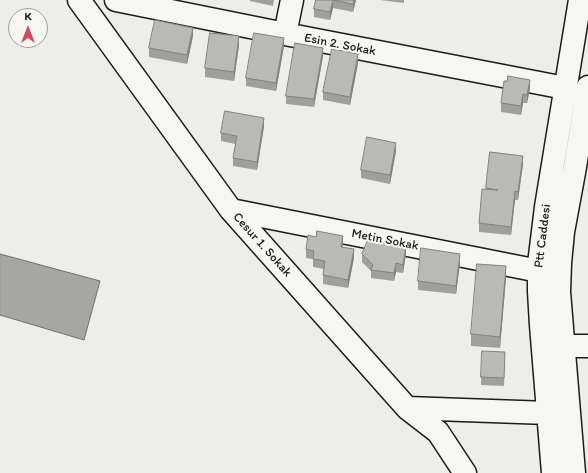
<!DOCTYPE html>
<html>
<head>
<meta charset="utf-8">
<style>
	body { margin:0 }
	#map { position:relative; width:588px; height:473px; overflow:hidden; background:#edede9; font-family:Itim,sans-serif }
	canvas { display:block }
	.north { position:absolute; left:8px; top:8px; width:40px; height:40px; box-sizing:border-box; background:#f6f6f2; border:1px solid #9f9f9c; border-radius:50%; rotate:0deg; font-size:11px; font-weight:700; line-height:16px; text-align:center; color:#1c1c1c }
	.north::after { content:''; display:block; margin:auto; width:14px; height:18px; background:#d1495b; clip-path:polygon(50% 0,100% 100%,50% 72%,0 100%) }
</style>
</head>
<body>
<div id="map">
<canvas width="588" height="473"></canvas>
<div class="north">K</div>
</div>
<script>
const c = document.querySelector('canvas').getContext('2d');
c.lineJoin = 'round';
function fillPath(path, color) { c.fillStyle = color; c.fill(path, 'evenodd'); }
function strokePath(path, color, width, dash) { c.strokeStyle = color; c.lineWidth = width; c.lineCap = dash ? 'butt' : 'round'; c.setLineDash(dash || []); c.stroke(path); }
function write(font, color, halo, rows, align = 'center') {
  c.font = font + ' Itim,sans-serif'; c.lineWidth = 4; c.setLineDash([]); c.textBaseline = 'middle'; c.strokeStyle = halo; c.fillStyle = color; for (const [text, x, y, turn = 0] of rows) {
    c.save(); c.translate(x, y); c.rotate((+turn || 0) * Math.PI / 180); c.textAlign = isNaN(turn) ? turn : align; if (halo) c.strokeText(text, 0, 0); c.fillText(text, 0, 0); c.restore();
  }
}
const water = new Path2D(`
	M0,254L100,281L84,340L0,315Z`);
fillPath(water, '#a6a6a3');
strokePath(water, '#6f6f6d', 1);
const minor = new Path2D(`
	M79,0L231,210L407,408L438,432L465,473
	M116,0L285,34L565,88
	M285,34L292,0
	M231,210L539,271
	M564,346H588
	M407,408L548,413
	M553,473L541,325L539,291V264L546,207L580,0
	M574,473L559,292L560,263L563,232L575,167L588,87`);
strokePath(minor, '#1c1c1c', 25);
strokePath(minor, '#f6f6f2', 22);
fillPath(new Path2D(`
	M250,0H274L273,6L250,1Z
	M316,0H356L353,12L333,8L330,20L314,17V9Z
	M380,0H404V3Z
	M193,36L187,64L149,57V48Z
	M239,45L234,81L205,77V68Z
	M284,46L276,91L246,86V78Z
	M323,56L314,107L286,104V96Z
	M358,63L350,105L323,100V92Z
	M530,88L527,103H523L521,115L501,112V103Z
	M264,126L257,170L233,166V158L235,144L221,141V133Z
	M396,151L390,184L361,178V170Z
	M490,152L523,164L518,200H515L511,235L479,232V223L486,189Z
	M343,244V247L354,258L348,288L323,284V275L324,269L313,267V259L306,258V249Z
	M406,253L403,273L396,272L394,281L371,278V271L362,262V254Z
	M460,263L456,294L418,290V281Z
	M506,278L500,348L471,346V334Z
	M505,361L504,386L481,385V377Z`), '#9f9f9d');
fillPath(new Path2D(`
	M333,0V8L330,20V12Z
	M354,0H356L353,12V4Z
	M193,28V36L187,64V55Z
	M239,36V45L234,81V72Z
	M284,38V46L276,91V83Z
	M323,48V56L314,107V99Z
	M358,54V63L350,105V97Z
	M530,80V88L527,103V95Z
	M523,94V103L521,115V106Z
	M264,118V126L257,170V162Z
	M396,143V151L390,184V175Z
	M523,156V164L518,200V192Z
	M515,191V200L511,235V227Z
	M343,236V244L341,255V247Z
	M406,245V253L403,273V265Z
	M354,249V258L348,288V280Z
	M460,254V263L456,294V286Z
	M396,263V272L394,281V273Z
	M506,266V278L500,348V337Z`), '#82827f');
const building = new Path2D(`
	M316,0H333L330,12L314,9Z
	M334,0H354L353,4Z
	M155,20L193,28L187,55L149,48Z
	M210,33L239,36L234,72L205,68Z
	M254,33L284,38L276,83L246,78Z
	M295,43L323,48L314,99L286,96Z
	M332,49L358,54L350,97L323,92Z
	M508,76L530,80L527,95L523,94L521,106L501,103L504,81H507Z
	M225,111L264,118L257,162L233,158L237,136L221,133Z
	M367,137L396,143L390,175L361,170Z
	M490,152L523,156L518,192L515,191L511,227L479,223L482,189L498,190L486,188Z
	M317,231L343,236L341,247L354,249L348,280L323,275L325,261L313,259L314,251L306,249L308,235L316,237Z
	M368,240L406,245L403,265L396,263L394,273L371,270L373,265L362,254Z
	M421,248L460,254L456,286L418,281Z
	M477,264L506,266L500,337L471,334Z
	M482,351L505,352L504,378L481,377Z`);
fillPath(building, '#b9b9b6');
strokePath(building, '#82827f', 1);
write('13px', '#1c1c1c', '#f6f6f2', [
	["Esin 2. Sokak",340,45,11],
	["Ptt Caddesi",543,236,-83],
	["Metin Sokak",385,240,11],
	["Cesur 1. Sokak",262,245,48]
]);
</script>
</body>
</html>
